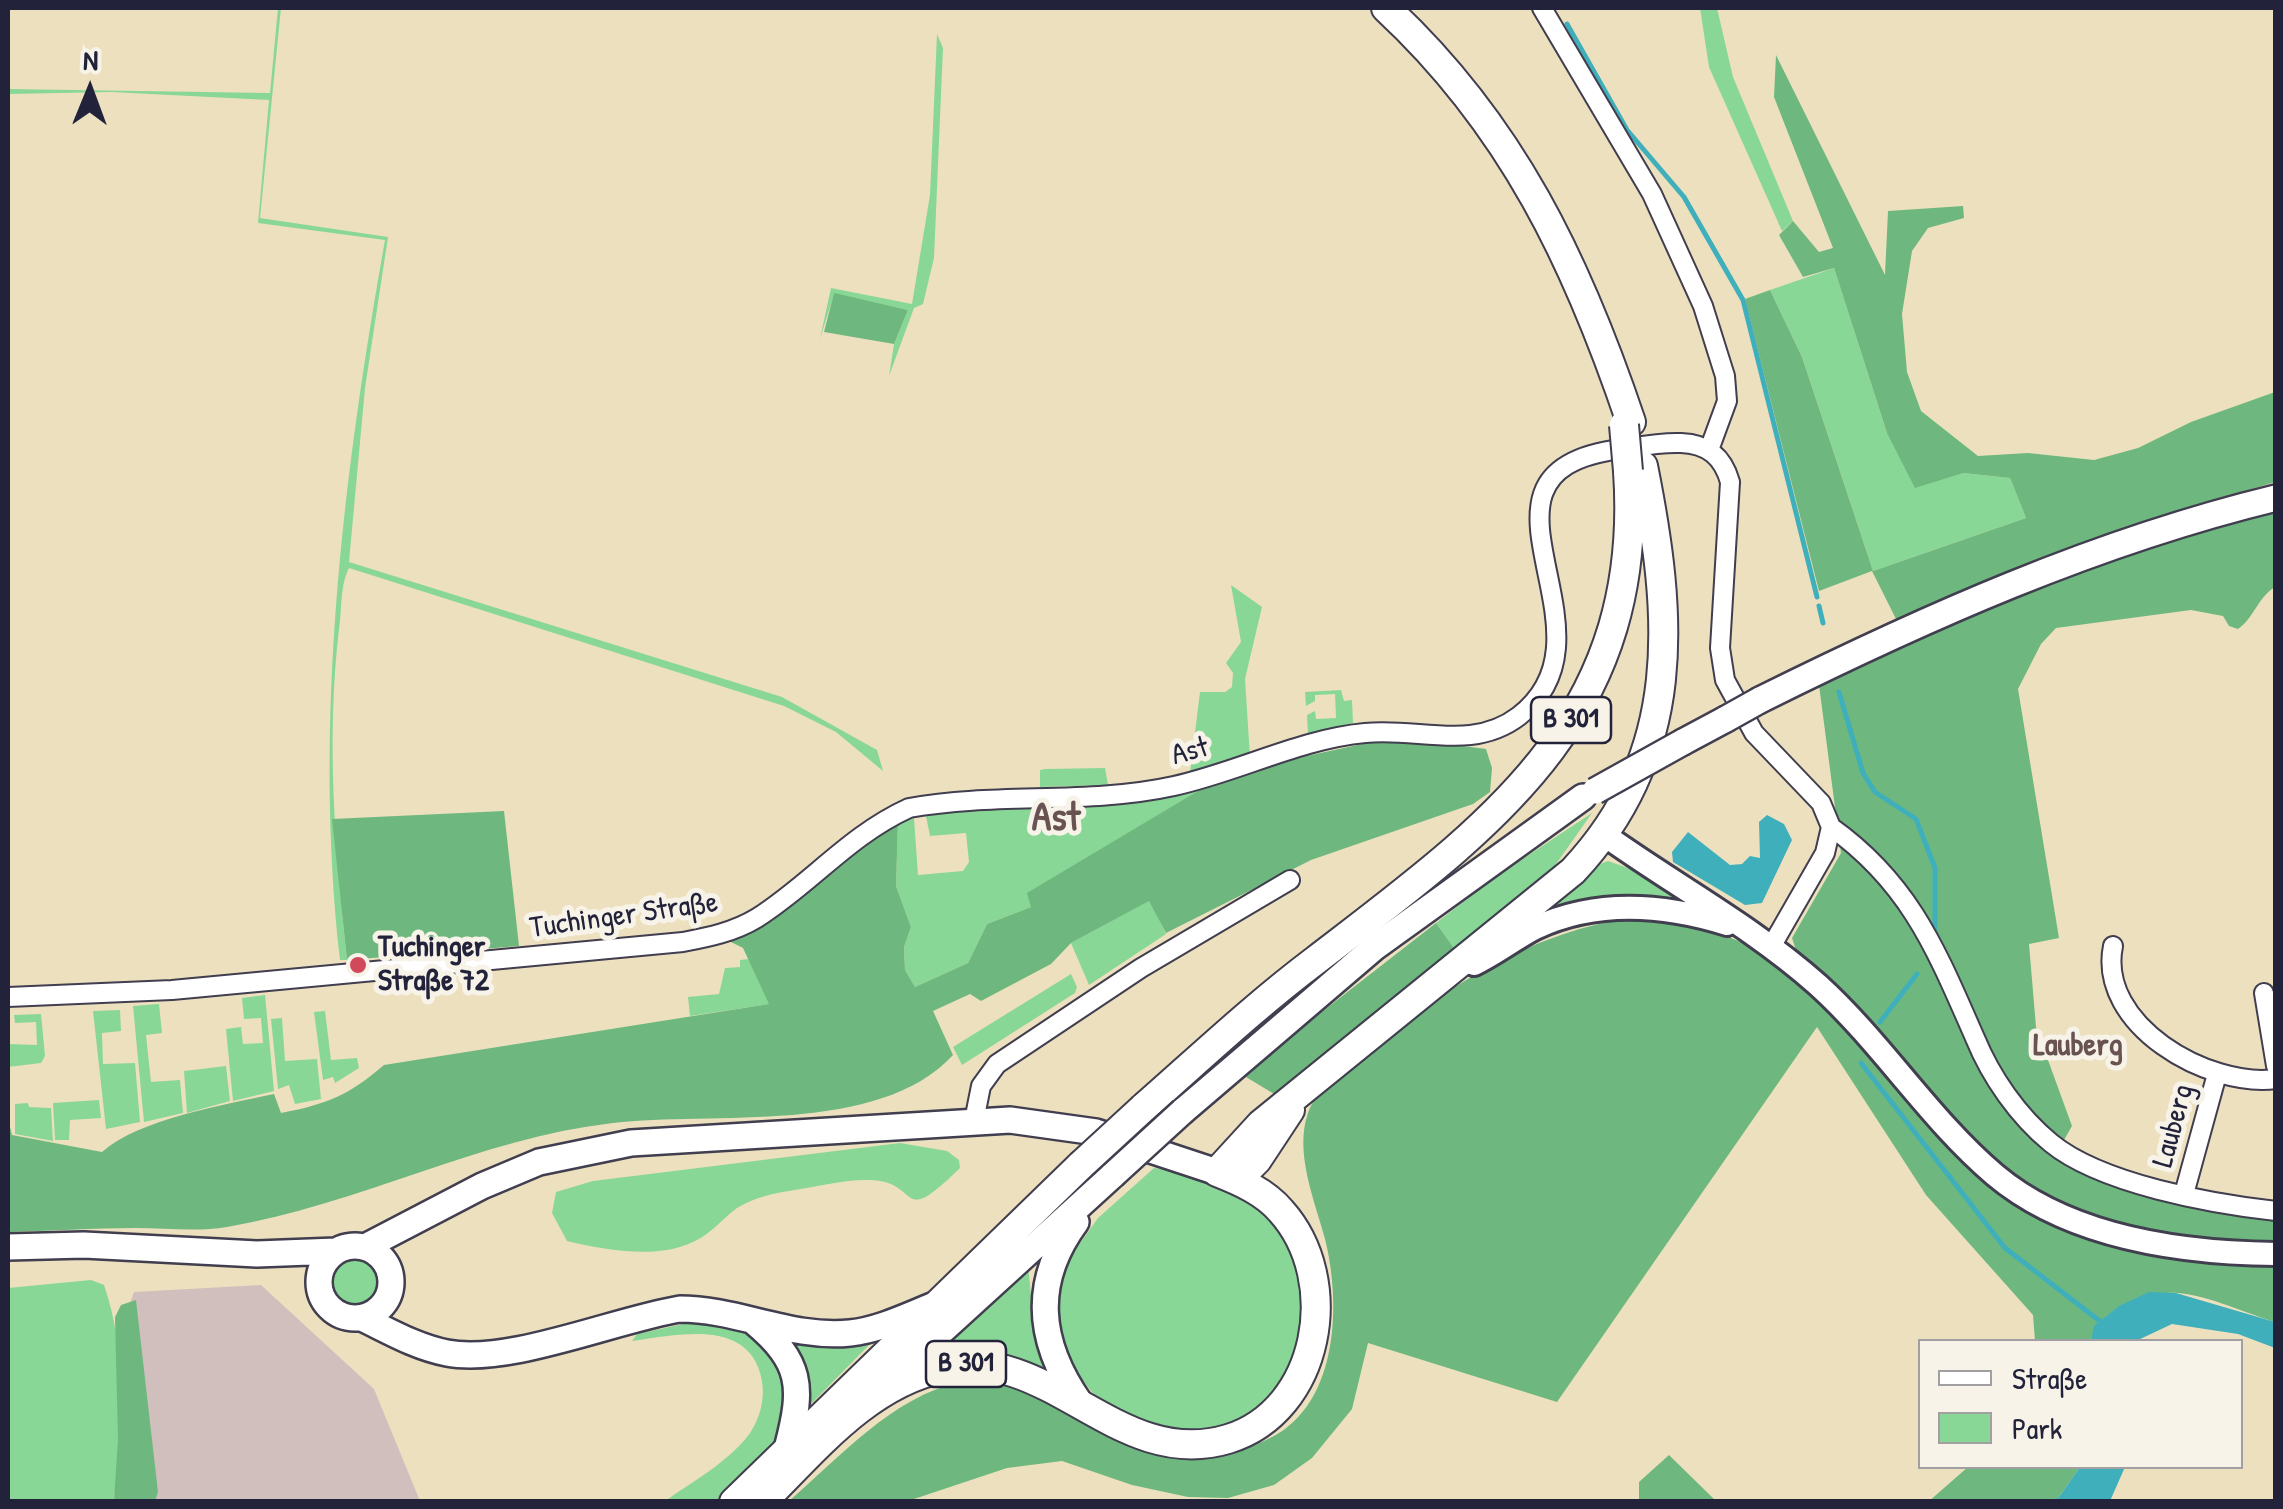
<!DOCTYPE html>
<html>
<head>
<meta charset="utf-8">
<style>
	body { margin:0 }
	#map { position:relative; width:2283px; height:1509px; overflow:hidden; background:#ede0bf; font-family:"Patrick Hand",sans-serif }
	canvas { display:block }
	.frame { position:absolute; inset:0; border:10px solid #22223b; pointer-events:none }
	.legend { position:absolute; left:1918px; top:1339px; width:325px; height:130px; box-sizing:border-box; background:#f7f3e8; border:2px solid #a29fa3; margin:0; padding:12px 18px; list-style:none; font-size:30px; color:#22223b }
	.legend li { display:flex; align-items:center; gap:20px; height:50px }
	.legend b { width:50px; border:2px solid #a29fa3 }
	.north { position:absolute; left:40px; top:40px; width:100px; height:100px; -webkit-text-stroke:8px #f7f3e8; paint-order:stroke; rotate:1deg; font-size:28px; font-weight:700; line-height:40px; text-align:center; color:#22223b }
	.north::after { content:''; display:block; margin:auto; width:35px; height:45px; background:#22223b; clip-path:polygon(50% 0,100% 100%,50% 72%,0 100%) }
</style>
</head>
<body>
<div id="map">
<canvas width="2283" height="1509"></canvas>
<div class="frame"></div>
<ul class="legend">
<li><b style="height:12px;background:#fff"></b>Straße</li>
<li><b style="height:28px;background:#89d796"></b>Park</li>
</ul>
<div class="north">N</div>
</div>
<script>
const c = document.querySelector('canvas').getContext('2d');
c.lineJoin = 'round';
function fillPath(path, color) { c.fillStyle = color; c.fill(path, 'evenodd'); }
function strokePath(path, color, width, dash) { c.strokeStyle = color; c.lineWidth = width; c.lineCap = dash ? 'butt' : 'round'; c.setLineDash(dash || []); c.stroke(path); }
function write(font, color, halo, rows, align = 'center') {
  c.font = font + ' "Patrick Hand",sans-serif'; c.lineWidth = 10; c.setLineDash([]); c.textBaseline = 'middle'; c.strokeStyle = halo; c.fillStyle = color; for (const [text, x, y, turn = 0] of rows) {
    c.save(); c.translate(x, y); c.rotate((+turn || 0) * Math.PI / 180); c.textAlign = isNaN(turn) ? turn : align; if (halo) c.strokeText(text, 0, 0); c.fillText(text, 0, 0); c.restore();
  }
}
fillPath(new Path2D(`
	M261,1285L374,1389L420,1501L123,1502L124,1321L134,1292Z`), '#d1bfbe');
fillPath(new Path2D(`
	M278,8H281L260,218L388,237L365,388L349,562L782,697L877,750L883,771L836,732L784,706L349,568C340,585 342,610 339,629C326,740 335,848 347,960H340C313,721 343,476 385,240L258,223L269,100L111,92L8,94V89L270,93Z
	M1700,8H1717L1733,77L1793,221L1782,231L1709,67Z
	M937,34L943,48L934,258L923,304L914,308L889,376L894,344L908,310L834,294L820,339L831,288L912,304L930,195Z
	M1834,268L1887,433L1963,473L2010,478L2026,518L1873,571L1802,357L1770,290Z
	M1231,585L1262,607L1245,679L1250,757L1190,773L1200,692H1225L1232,687L1233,673L1226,663L1241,642Z
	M1341,690L1344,701L1352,700L1353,723L1308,735L1307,715L1315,711L1316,719L1336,718L1335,694L1315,695V701L1306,706L1305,692Z
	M1105,768L1108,785L1040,787V770L1045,769Z
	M1208,785L1031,907L987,924L968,963L915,987L905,970L904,947L911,927L896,886L898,821L914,818L918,875L963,871L969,862L966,833L930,836L926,816L983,806Z
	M1592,813L1549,874L1456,951L1436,923L1497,876Z
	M1608,861L1642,873L1694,905L1542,915L1592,867Z
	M1150,900L1166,934L1089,985L1071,943Z
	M749,959L770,1004L690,1016L688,997L719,994L725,968L740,967V960Z
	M1071,974L1077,987L1075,993L962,1065L953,1047Z
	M265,995L274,1091L233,1101L226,1029L241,1027L243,1044L263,1043L261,1018L244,1019L242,998Z
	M159,1004L162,1033L146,1035L151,1082L180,1080L183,1113L144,1122L133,1006Z
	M120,1010L121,1031L102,1033L103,1064L135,1063L140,1122L106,1129L93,1011Z
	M325,1011L331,1060L357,1058L359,1068L335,1083L333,1077L323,1080L314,1012Z
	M41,1014L45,1056L41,1063L8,1067V1044L37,1045L36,1022L15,1023L14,1015Z
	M282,1018L285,1061L317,1059L321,1099L295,1104L289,1085L278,1089L271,1019Z
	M226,1066L230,1101L187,1113L184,1071Z
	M99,1100L101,1118L70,1120L69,1140H55L53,1103Z
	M28,1103L29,1107L51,1108L53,1141L15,1134V1104Z
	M900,1143L947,1151L959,1160L960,1168C897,1230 922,1182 871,1180C847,1179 819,1186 795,1190C775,1193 755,1197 737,1208C723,1218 711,1234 695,1241C658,1260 605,1250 567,1241L552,1213L556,1192L593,1181Z
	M1154,1168C1231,1175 1288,1209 1302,1289C1305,1306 1309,1325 1304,1343C1298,1365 1287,1386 1279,1408L1201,1440L1108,1411L1071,1367L1061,1346L1055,1293L1066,1263L1098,1218Z
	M326 1280a28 28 0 1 1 56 0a28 28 0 1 1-56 0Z
	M1028,1265L1036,1347L1048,1369C1006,1355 970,1351 927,1359Z
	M91,1280L104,1285C127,1350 123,1434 114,1501H8V1288Z
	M692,1322L749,1334L771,1349L788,1379L777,1440L719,1501H665C692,1482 730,1461 750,1433C760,1418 765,1399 762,1381C751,1318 680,1334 632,1341L637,1334Z
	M796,1341L868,1343L870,1344L812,1403L806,1400Z`), '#89d796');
fillPath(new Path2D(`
	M1776,55L1885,275L1888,211L1963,206L1964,218L1928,228L1912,251L1902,314L1907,372L1921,411L1978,456L2028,453L2094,460L2138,448L2191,422L2275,392V482L2146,521L1896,619L1872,571L1819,591L1745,299L1770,290L1802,357L1873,571L2026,518L2010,478L1963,473L1915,488L1887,433L1834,268L1803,277L1779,235L1793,221L1819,252L1833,248L1774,97Z
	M834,293L908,310L894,344L824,332Z
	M2275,505V587C2258,597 2254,618 2238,629L2229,626L2223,616L2191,610L2056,628L2041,644L2018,689L2059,938L2029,944L2036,1027L2072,1126L2056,1154L2275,1218V1249L2121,1230L2012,1184L1797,953L1792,938L1841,853L1819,685C1960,601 2120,555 2275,505Z
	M1395,737L1486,749L1492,768L1490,792L1473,804L1311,860L1166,933L1149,901L1071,943L1051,964L981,1001L970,994L933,1011L953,1055C879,1136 712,1111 613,1123C480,1138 358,1205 227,1227C198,1232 165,1228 136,1228C93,1228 50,1231 8,1232V1118L12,1135L102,1152C139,1119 224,1105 274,1094L281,1113C327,1104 348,1096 384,1065L769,1004L743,948L727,940L855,843L898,821L896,886L911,927L904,947L905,970L915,987L968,963L987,924L1031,907L1027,893L1208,785L1297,758Z
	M504,811L519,946L347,960L332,819Z
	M1637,917C1702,928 1738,932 1793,973L2037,1210L2275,1263V1322C2245,1313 2210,1296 2178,1293C2147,1290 2098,1309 2091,1341H2035L2033,1315L1926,1195L1817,1027L1557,1402L1368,1343L1352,1409L1312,1458L1274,1485L1228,1498L1188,1497L1132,1485L1062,1461L1007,1468L908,1501L788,1502C839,1458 892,1397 960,1382C1002,1373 1043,1403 1082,1415C1113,1425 1198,1449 1229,1451C1245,1451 1271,1439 1285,1429C1339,1389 1340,1299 1325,1239C1315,1201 1294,1153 1308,1113C1316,1089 1345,1069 1364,1054C1445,987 1531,931 1637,917Z
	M1436,923L1456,951L1279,1097L1246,1077L1296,1032Z
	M136,1300L158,1492L155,1501H114L118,1439L115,1317L121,1305Z
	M1669,1455L1716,1501H1639V1482Z
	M1968,1467H2080L2059,1497L2050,1501L1928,1502Z`), '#6eb87f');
fillPath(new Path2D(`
	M1767,815L1784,824L1792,840L1762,903L1745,905L1673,862L1672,852L1688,832L1730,865L1742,864L1750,856L1760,858L1759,822Z
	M2149,1292L2176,1293L2275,1322V1348L2238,1334L2172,1324L2136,1341H2091L2094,1326L2119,1306Z
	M2080,1467H2125L2110,1501H2050L2059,1497Z`), '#40afbc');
strokePath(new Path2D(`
	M1567,24L1627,130L1684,197L1743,300L1817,597
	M1819,606L1823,623
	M1839,692L1863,773L1875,792L1916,819L1935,868V937
	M1880,1022L1917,974
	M1861,1063L2005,1248L2101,1322`), '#40afbc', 5);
const minor = new Path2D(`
	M1542,8L1652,194L1703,306L1725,376L1727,401L1709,450
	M1831,827C1911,884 1937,952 1975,1038C1991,1077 2018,1116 2051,1143C2101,1184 2212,1204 2276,1211
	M2113,946C2097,1025 2208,1088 2276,1079
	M2264,993L2276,1066
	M8,997L172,990L683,942C709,937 734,932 757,918C812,883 848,836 909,808C997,792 1088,805 1174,786C1238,772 1300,739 1365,733C1418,727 1472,752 1519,716C1629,631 1443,471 1621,449C1641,446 1661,442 1681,443C1708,444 1723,457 1730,482L1720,648L1725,680L1754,733L1821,803L1831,827L1825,853L1771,947
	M974,1121L981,1086L997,1064L1141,968L1290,880
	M2184,1194L2217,1074`);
const tertiary = new Path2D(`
	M1606,836C1676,886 1753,927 1818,985C1882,1043 1929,1119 1995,1175C2070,1238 2180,1253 2276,1254
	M1474,964C1495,954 1514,939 1535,928C1597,899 1663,904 1727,924`);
const secondary = new Path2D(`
	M1760,700C1925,618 2095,542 2276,498
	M1683,742L1726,719
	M1183,1111L1375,947L1583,797
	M1076,1222C1031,1283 1038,1343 1080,1403
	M319 1282a36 36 0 1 1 72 0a36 36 0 1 1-72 0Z
	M8,1247L84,1245L257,1254L336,1251
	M365,1247L482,1186L539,1162L631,1143L1010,1120L1096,1132L1217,1172
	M362,1318C389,1331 416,1347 447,1353C509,1365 614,1320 680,1309C737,1309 792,1339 850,1333C878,1330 905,1317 932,1306
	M754,1322C802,1362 803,1387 788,1445
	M877,1390L1113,1175`);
const primary = new Path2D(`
	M1386,8C1512,125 1577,262 1631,422
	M1143,1108C1200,1058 1255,1006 1316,960C1492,825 1645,718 1628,471
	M1237,1180L1257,1160L1290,1110
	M734,1502L1081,1165
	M762,1502C815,1450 867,1384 943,1368C1050,1344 1118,1472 1228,1439C1320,1411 1343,1280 1281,1211C1265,1192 1240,1181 1217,1172L1261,1124L1573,871C1684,753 1673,616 1643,466`);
strokePath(minor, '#403e4f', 22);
strokePath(tertiary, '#403e4f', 28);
strokePath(secondary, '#403e4f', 30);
strokePath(primary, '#403e4f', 32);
strokePath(minor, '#fff', 18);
strokePath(tertiary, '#fff', 22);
strokePath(secondary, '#fff', 25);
strokePath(primary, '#fff', 28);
const secondaryBridge = new Path2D(`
	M1726,719L1760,700
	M1595,791L1683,742
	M1113,1175L1183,1111`);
const primaryBridge = new Path2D(`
	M1624,425L1628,471
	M1081,1165L1143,1108`);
strokePath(secondaryBridge, '#403e4f', 30, []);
strokePath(primaryBridge, '#403e4f', 32, []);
strokePath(secondaryBridge, '#fff', 25);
strokePath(primaryBridge, '#fff', 28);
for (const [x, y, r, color] of [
	[358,965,10,"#d1495b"]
]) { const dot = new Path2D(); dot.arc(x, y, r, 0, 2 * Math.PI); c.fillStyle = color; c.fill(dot); strokePath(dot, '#f7f3e8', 4); }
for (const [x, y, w] of [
	[1571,720,80],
	[966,1364,80]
]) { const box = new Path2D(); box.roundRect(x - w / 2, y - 23, w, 46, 8); c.fillStyle = '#f7f3e8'; c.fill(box); strokePath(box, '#22223b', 2.5); }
write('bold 28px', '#22223b', null, [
	["B 301",1571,720],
	["B 301",966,1364]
]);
write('30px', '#22223b', '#f7f3e8', [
	["Ast",1190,752,-15],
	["Tuchinger Straße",624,916,-8],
	["Lauberg",2174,1126,-75]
]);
write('bold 30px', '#22223b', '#f7f3e8', [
	["Tuchinger",378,948],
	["Straße 72",378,982]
], 'left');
write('bold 32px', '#695352', '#f7f3e8', [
	["Lauberg",2078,1046]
]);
write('bold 40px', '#695352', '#f7f3e8', [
	["Ast",1056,819]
]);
</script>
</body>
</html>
